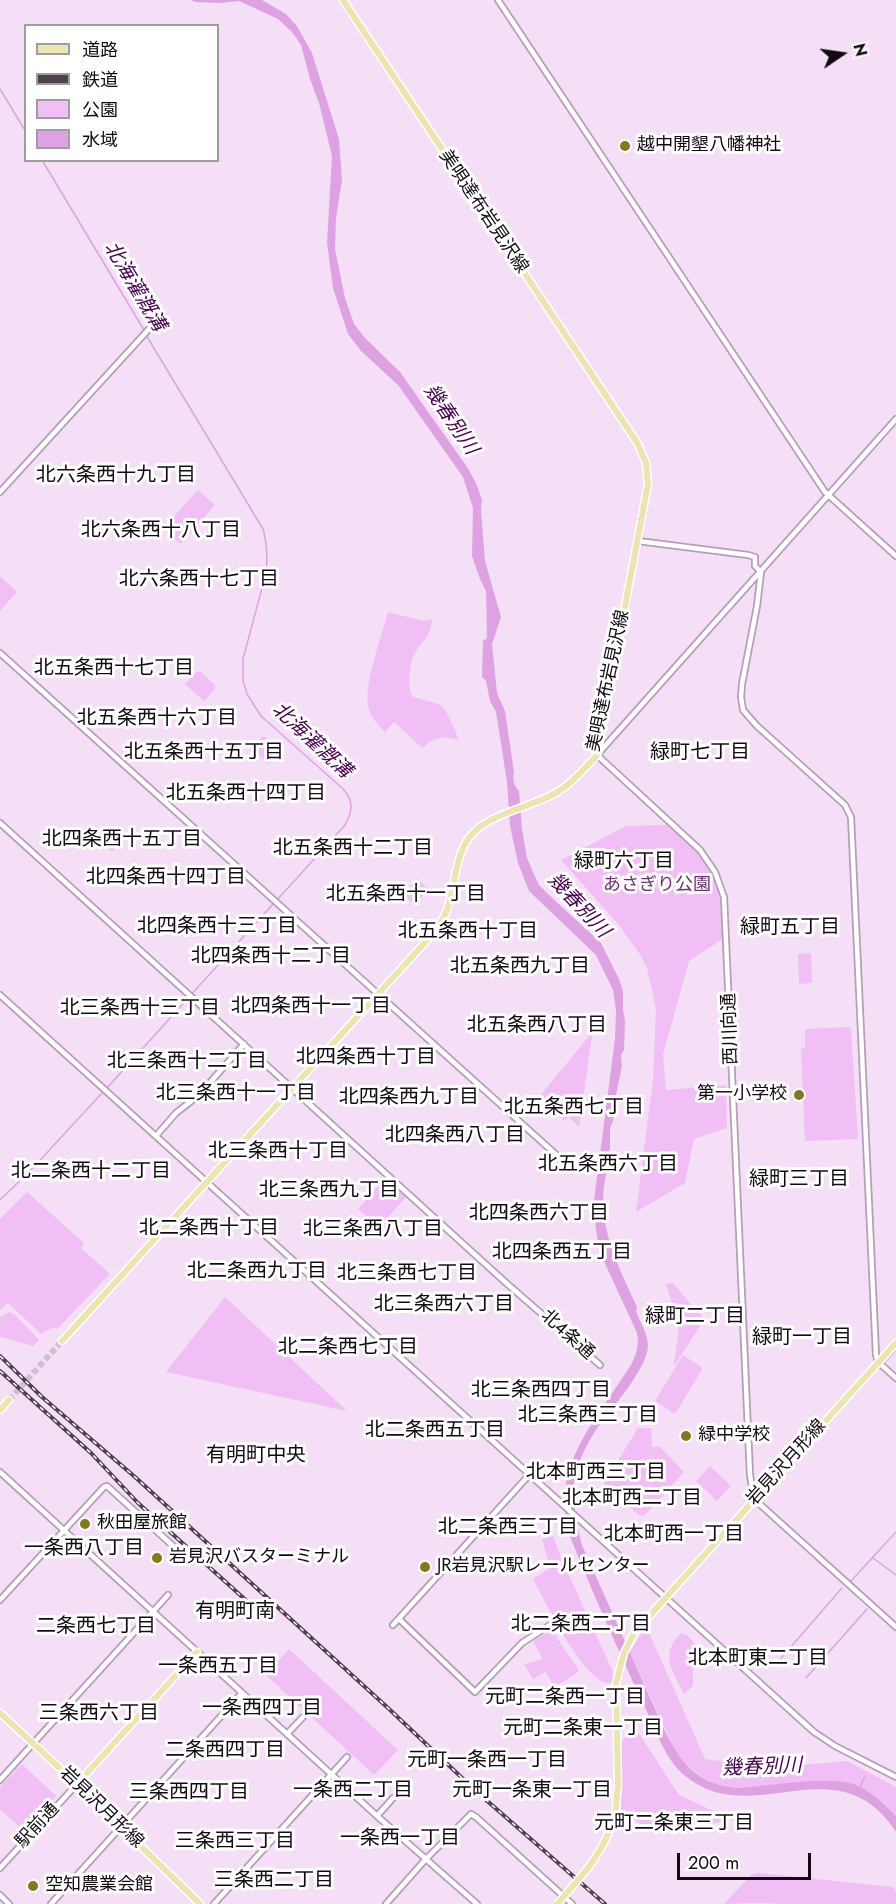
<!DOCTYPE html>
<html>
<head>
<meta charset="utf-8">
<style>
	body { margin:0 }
	#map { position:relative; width:896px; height:1904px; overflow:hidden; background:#f4dff6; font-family:Jost,"Noto Sans JP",sans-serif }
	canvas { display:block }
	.legend { position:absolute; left:24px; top:24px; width:195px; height:138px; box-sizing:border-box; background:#fff; border:2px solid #a09da0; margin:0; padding:8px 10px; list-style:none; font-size:18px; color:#110a11 }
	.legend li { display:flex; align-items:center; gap:12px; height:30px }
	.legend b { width:30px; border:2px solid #a09da0 }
	.north { position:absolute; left:812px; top:24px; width:60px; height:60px; -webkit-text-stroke:4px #fff; paint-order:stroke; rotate:77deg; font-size:16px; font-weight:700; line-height:24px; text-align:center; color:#110a11 }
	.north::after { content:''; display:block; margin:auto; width:21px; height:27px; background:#110a11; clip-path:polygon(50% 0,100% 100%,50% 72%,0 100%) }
	.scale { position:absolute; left:677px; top:1853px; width:134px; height:27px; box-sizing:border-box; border:3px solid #110a11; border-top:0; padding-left:8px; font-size:18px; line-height:21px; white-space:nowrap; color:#110a11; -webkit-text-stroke:4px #fff; paint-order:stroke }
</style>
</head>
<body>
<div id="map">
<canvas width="896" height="1904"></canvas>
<ul class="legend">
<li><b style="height:8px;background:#ebe5b0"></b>道路</li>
<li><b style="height:8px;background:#4d424d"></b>鉄道</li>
<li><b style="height:16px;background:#f1bef5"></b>公園</li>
<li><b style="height:16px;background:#dea2e3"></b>水域</li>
</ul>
<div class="north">N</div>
<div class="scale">200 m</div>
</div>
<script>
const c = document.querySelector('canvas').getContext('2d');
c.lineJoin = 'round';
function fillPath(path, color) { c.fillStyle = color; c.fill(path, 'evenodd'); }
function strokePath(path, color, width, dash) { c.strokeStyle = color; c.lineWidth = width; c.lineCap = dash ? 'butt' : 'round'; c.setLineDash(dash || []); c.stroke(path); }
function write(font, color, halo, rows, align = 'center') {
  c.font = font + ' Jost,"Noto Sans JP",sans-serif'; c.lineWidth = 6; c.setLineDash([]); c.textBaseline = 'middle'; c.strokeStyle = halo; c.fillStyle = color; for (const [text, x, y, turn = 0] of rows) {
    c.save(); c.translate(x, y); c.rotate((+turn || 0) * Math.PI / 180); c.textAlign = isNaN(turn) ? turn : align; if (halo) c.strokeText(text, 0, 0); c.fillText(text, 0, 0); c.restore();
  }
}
fillPath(new Path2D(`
	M198,490L215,505L182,543H179L164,530V527Z
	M0,576L17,592L0,611Z
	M388,612L423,621L432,619C431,637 423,639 415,653C409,666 407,682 412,696C421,701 431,700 440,705C448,710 455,731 459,740C443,735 435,737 422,748L394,722L385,732C378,725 372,719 369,709C362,688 382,635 388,612Z
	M200,671L215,685V689L204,701L185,684L196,672Z
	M262,737H265L280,751L269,764L251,748Z
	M671,825C696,849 717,868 724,903C726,914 725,926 726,937L689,961L663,1055L666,1090L726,1085L727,1128L694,1139L685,1183L636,1212L653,1080L656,1009L647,968L641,956L619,925L561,860L626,826Z
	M96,826L117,845L112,851L88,834Z
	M417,879L429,889L414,905L403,894Z
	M811,953L812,983L799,984L798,954Z
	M851,1027L858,1139L805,1141L801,1049L805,1048V1029Z
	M590,1035L592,1036L579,1127L569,1117L564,1121L539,1097Z
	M385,1178L406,1197L379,1227L358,1209Z
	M27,1192L84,1243L81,1248L110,1274L57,1329L54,1327L41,1334L8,1303L0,1310V1219Z
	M673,1283L693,1307L701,1311L702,1323L674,1366L679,1326L666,1284Z
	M225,1297L347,1411L166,1372Z
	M9,1312L14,1314L39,1340L33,1346L0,1337V1317Z
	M683,1355L703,1368L675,1414L655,1401Z
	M638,1428H651L652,1447L659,1446L684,1472L644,1516L639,1515L603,1485Z
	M710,1466L731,1486L717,1501L696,1481Z
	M553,1536L562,1560L613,1672L612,1682L610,1683C585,1685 545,1601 533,1579L550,1568L542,1539Z
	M646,1626L705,1759L769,1768L847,1761L896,1787V1816L883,1802L868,1791L826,1781L740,1788C710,1787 688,1771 673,1746L630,1652Z
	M550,1631L553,1632L578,1669V1672L555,1687L545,1672L533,1679L524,1664L543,1659L533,1641Z
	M681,1633L688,1636L703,1654L693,1665V1686L684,1694C673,1671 659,1654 681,1633Z
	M289,1649L398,1750L374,1775L266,1675Z
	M634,1726L679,1795L720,1814L723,1821C702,1826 669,1836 648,1828C639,1825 629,1815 621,1809L620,1744Z
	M22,1764L56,1796L24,1831L0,1809V1787Z
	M758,1873L893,1887L896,1892V1904H775C761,1901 740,1904 724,1904L751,1875Z`), '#f1bef5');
fillPath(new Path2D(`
	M190,0H262L286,14L297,26L312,53L339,139L342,180L336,218L335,249L345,298L354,324L365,338L400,372L467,467L476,483L482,500L481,510L485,561L501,617L492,644L497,693L505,711L514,772C512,778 514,786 519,791L522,829L527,858L533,872L539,885L549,895L601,943L619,979L623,991V1010L625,1021L624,1050L621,1055L622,1066L614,1105L613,1121L610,1128V1149L607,1159L609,1163C592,1216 615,1259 637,1307L636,1311C640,1322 648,1334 648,1346C647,1369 612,1408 598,1427C589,1440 580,1457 576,1473C570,1493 577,1525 582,1545L664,1729C681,1764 699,1786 740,1788C769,1786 831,1775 856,1785C872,1792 884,1803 896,1816V1832C837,1741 752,1833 684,1775C666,1760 657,1733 647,1712C621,1657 596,1601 573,1544C548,1478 584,1435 619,1383C630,1367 641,1353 637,1333L602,1257L598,1243L593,1208L615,1039L616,1010L613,990L596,955L529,891L518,863L510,826L507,782L496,712L490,701L486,681L482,677L483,641L487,638L486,591L480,579L472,556L473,508L463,477L398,385L361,351L348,334L333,288L327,243L332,156L319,103L310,79L301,45L292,32L278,19L239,1L221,3L196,2Z`), '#dea2e3');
strokePath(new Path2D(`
	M0,89L26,132
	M42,160L144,330
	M146,335L263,529C267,544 268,557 266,573L243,659V680L247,694L261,716L342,788C354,800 353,811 345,825L277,900
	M106,1089L274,903
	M0,1200L29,1172L103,1092
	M885,1362L896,1350
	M873,1558L896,1575
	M851,1581L896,1532
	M776,1664L842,1588
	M806,1678L867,1609
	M859,1789L865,1776`), '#dea2e3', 1.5);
strokePath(new Path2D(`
	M9,1400L62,1341`), '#d2bfd4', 6, [6, 3]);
const minor = new Path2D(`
	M498,0L825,492L896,556
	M896,419L597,755L700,850L715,872L724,897L750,1475L754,1499L896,1627
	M0,492L149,329
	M638,541L748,555L755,557V566L761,572L757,606L742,684L741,697L743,710L757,726L845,805L851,817L876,1355L878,1362L896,1378
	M0,653L572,1169
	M0,823L504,1281L600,1365
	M0,995L814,1732L835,1746L896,1777
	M156,1136L176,1113L199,1095L244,1044
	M0,1472L377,1816L477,1904
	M0,1600L104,1487L107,1486L183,1555
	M399,1619L475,1692L522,1643L553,1623
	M393,1625L530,1474
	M287,1734L303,1717
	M0,1780L168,1595
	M377,1816L393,1798
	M0,1868L77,1784
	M0,1895L9,1904
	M51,1904L242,1693
	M214,1904L347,1757
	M386,1904L425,1860L471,1814L476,1817L572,1904`);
const major = new Path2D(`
	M62,1341L430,937C437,929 443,920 447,910C456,885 454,852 474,832C492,814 529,807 552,795C570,786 584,769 597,755L648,484L646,463L638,444L343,0
	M0,1410L9,1400
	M0,1713L77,1784L200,1904
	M77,1784L197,1652
	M615,1815L618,1786L616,1683L624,1653L634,1633L896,1343`);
strokePath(minor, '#b4a0b6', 8);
strokePath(major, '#fff', 9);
strokePath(minor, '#fff', 4.5);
strokePath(major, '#ebe5b0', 6);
const rail = new Path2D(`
	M0,1356L42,1397L135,1477L388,1708L477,1792L605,1904
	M0,1371L91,1453L138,1503L259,1612`);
strokePath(rail, '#4d424d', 4);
strokePath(rail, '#fff', 1.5, [4.5]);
const majorBridge = new Path2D(`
	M557,1904C583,1875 604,1853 615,1815`);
strokePath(majorBridge, '#fff', 9, []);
strokePath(majorBridge, '#ebe5b0', 6);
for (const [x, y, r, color] of [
	[625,146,6,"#83781c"],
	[799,1095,6,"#83781c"],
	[686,1436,6,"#83781c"],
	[85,1524,6,"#83781c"],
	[157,1558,6,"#83781c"],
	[425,1567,6,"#83781c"],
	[33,1886,6,"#83781c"]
]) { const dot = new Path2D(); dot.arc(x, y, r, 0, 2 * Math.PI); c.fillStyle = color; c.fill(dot); strokePath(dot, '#fff', 2); }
write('18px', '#110a11', '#fff', [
	["越中開墾八幡神社",637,146],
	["第一小学校",787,1095,"right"],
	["緑中学校",698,1436],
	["秋田屋旅館",97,1524],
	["岩見沢バスターミナル",169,1558],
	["JR岩見沢駅レールセンター",437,1567],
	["空知農業会館",45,1886]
], 'left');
write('18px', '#110a11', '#fff', [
	["美唄達布岩見沢線",483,212,56],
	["美唄達布岩見沢線",609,681,-78],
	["西川向通",731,1029,-92],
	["北4条通",567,1335,42],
	["岩見沢月形線",787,1463,-48],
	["岩見沢月形線",101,1808,44],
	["駅前通",38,1826,-47]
]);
write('18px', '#702b78', '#fff', [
	["あさぎり公園",657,886]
]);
write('italic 20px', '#4b0053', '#fff', [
	["北海灌漑溝",134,287,59],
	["幾春別川",450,420,56],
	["北海灌漑溝",311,741,43],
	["幾春別川",578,906,47],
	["幾春別川",762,1768,-2]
]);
write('20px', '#110a11', '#fff', [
	["北六条西十九丁目",116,476],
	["北六条西十八丁目",161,531],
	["北六条西十七丁目",199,580],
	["北五条西十七丁目",114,669],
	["北五条西十六丁目",157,719],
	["北五条西十五丁目",204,753],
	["緑町七丁目",700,753],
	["北五条西十四丁目",246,794],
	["北四条西十五丁目",122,840],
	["北五条西十二丁目",353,849],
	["緑町六丁目",624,862],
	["北四条西十四丁目",166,878],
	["北五条西十一丁目",406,895],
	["北四条西十三丁目",217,927],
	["緑町五丁目",790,928],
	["北五条西十丁目",468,932],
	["北四条西十二丁目",271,957],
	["北五条西九丁目",520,967],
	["北四条西十一丁目",311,1007],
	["北三条西十三丁目",140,1009],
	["北五条西八丁目",537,1026],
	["北四条西十丁目",366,1058],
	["北三条西十二丁目",187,1062],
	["北三条西十一丁目",236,1094],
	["北四条西九丁目",409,1098],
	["北五条西七丁目",574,1108],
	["北四条西八丁目",455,1136],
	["北三条西十丁目",278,1152],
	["北五条西六丁目",608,1165],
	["北二条西十二丁目",91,1172],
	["緑町三丁目",799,1180],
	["北三条西九丁目",329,1191],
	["北四条西六丁目",539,1214],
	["北二条西十丁目",209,1229],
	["北三条西八丁目",373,1230],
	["北四条西五丁目",562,1253],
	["北二条西九丁目",257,1272],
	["北三条西七丁目",407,1274],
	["北三条西六丁目",444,1305],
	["緑町二丁目",695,1317],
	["緑町一丁目",802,1338],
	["北二条西七丁目",348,1348],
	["北三条西四丁目",541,1391],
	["北三条西三丁目",588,1416],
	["北二条西五丁目",435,1431],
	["有明町中央",256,1456],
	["北本町西三丁目",596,1473],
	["北本町西二丁目",632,1499],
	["北二条西三丁目",508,1528],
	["北本町西一丁目",674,1535],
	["一条西八丁目",84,1549],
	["有明町南",235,1612],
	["北二条西二丁目",581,1625],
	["二条西七丁目",96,1627],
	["北本町東二丁目",758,1659],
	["一条西五丁目",218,1667],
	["元町二条西一丁目",565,1698],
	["一条西四丁目",262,1709],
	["三条西六丁目",99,1714],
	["元町二条東一丁目",583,1729],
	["二条西四丁目",225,1751],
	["元町一条西一丁目",487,1761],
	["一条西二丁目",353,1791],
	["元町一条東一丁目",532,1791],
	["三条西四丁目",189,1793],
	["元町二条東三丁目",674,1824],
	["一条西一丁目",400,1839],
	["三条西三丁目",235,1842],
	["三条西二丁目",274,1881]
]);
</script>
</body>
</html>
